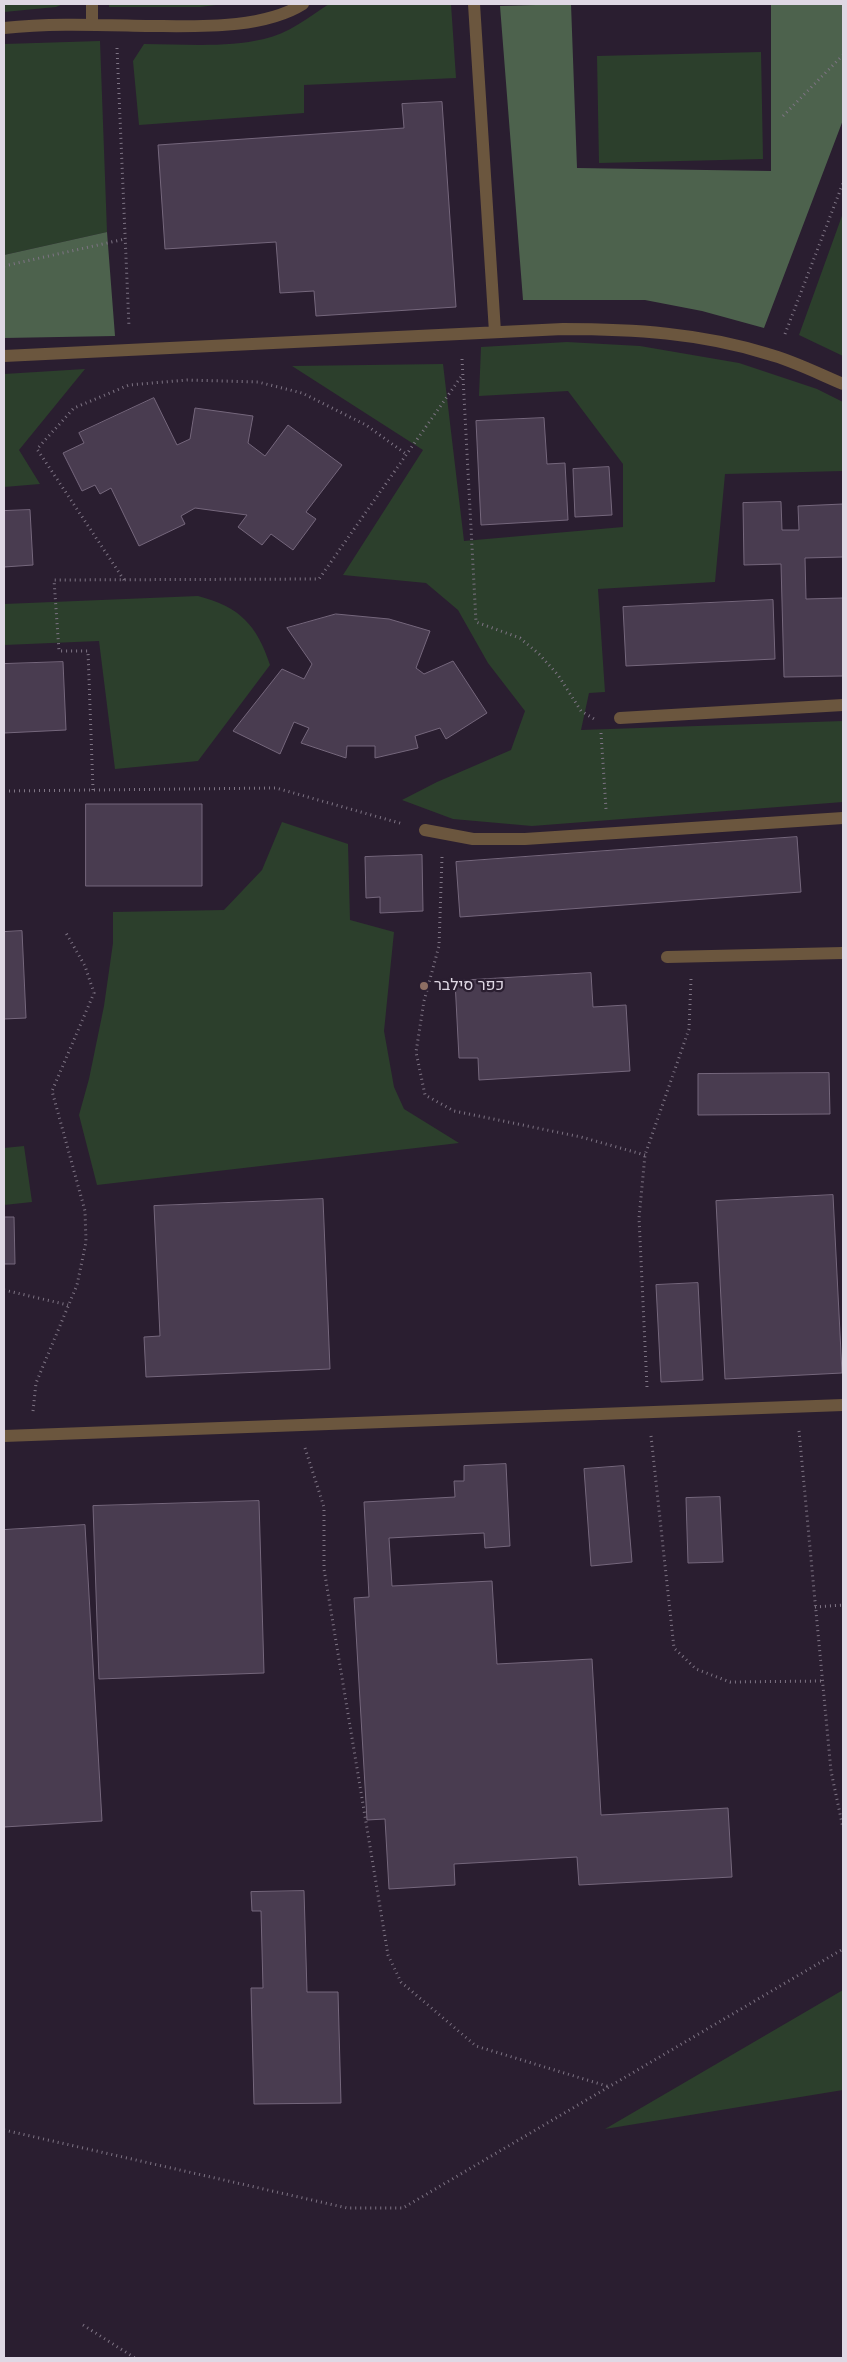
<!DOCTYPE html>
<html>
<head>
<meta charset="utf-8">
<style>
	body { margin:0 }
	#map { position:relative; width:847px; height:2362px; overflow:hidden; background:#2a1e30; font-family:"Space Grotesk",sans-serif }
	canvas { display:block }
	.frame { position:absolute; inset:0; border:5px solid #dfd8e4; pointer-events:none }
</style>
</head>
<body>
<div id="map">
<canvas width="847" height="2362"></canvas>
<div class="frame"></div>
</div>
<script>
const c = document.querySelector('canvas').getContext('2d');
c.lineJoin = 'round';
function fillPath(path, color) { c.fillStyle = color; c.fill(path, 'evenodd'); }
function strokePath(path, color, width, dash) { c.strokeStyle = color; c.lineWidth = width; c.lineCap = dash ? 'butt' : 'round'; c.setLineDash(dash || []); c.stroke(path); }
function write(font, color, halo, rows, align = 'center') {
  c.font = font + ' "Space Grotesk",Heebo,sans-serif'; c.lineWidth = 4.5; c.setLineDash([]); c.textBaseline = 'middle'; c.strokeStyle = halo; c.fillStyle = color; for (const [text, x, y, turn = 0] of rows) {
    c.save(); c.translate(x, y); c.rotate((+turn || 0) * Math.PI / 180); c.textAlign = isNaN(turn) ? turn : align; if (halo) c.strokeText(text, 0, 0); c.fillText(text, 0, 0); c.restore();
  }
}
fillPath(new Path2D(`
	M4,4H63L56,7L4,12Z
	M109,4H224L200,7H109Z
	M329,4H451L456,78L304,85V113L139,125L133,61L144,44C183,44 226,48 264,39C288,34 309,17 329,4Z
	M100,41L107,232L4,255V44Z
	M761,52L763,159L599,163L597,56Z
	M843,213V356L799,335Z
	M567,342L640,346L739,363L817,389L843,402V471L725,474L715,582L598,589L605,692L589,693L581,730L843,721V802L532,826L453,819L402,800L437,782L511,750L525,711L488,663L458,610L426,583L343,575L423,450L292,366L443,364L464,541L623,527V464L568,391L479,396L481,347Z
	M85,369L19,450L40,484L4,487V374Z
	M198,596C240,607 257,625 270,665L198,761L115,769L99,641L4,645V604Z
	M282,822L348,844L350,920L394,932L384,1031L394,1087L404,1109L459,1143L97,1185L79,1115L89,1079L104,1006L113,943V912L224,910L262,870Z
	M24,1146L32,1202L4,1205V1148Z
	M843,1990V2090L605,2129Z`), '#2c3f2c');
fillPath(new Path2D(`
	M571,4L577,168L771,171V4H843V120L764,328L702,311L645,300H523L500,6Z
	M107,232L115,336L4,338V255Z`), '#4d624d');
const building = new Path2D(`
	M442,102L456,307L316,316L314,291L280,293L276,242L165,249L158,145L404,128L402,104Z
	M154,398L177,445L190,439L195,408L253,416L248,443L265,456L288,425L342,465L306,512L316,519L293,550L271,534L262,545L238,527L247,515L195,508L181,516L185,524L139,546L111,488L100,494L95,485L82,491L63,453L84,443L79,433Z
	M544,418L547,464L565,463L568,520L481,525L476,421Z
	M609,467L612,515L575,517L573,469Z
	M781,502L782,530H799L798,506L843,504V557L805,558L806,599L843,598V676L784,677L781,564L744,565L743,503Z
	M30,510L33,565L4,567V511Z
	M773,600L775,659L626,666L623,607Z
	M336,614L389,619L430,631L416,668L424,674L453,661L487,713L446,739L440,728L415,736L418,748L375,758V746H347L346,758L301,743L309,728L294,722L280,754L233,731L282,669L304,679L312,664L287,628Z
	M63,662L66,730L4,733V664Z
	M86,804H202V886H86Z
	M797,837L801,892L460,917L456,862Z
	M422,855L423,911L380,913V897L366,898L365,857Z
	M22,931L26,1018L4,1019V932Z
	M591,973L593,1007L626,1005L630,1071L479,1080L478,1058H459L455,981Z
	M829,1073L830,1114L698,1115V1074Z
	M833,1195L842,1373L725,1379L716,1201Z
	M323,1199L330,1369L146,1377L144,1337L160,1336L154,1206Z
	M4,1217H14L15,1264H4Z
	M698,1283L703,1380L661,1382L656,1285Z
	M506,1464L510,1546L485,1548L484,1533L389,1538L392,1586L492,1581L497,1664L592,1659L601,1815L728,1808L732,1877L579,1885L577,1857L454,1864L455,1885L389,1889L385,1819L367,1820L354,1598L369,1597L364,1502L455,1497L454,1481H464V1466Z
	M624,1466L632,1562L591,1566L584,1469Z
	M720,1497L723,1562L688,1563L686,1498Z
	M259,1501L264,1673L99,1679L93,1506Z
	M85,1525L102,1821L4,1827V1530Z
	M304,1891L307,1992H338L341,2103L254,2104L251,1988H263L261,1911H252L251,1892Z`);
fillPath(building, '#493c50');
strokePath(building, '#75677c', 1);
strokePath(new Path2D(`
	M117,48L129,327
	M783,116L843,55
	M4,266L125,239
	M785,334L843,183
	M462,359L476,622L520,638L539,654L558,675L581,711L596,720
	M124,580L37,449L74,408L129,385L187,380L258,382L302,393L366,425L406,454
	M601,733L606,809
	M93,790L88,651H59L54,580L319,579L463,374
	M4,791L276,788L403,824
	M442,857L439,946L424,1001L416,1052L425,1095L454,1111L581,1137L645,1155
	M4,1290L68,1305
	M647,1387L639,1218L645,1155L689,1029L691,979
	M33,1411L36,1383L77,1285L86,1242L85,1211L52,1091L94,993L85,966L66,933
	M799,1431L831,1771L843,1828
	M651,1436L674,1648L696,1669L730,1682L823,1681
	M305,1448L324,1507V1569L388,1955L401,1982L476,2046L610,2087
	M815,1607L843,1605
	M4,2130L347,2208H403L843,1949
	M83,2325L135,2358`), '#7e7484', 3, [1, 4]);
strokePath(new Path2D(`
	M620,718L843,705
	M425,830L473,839H525L843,818
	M667,957L843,953`), '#6b563e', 12);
strokePath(new Path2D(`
	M474,4L495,332
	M92,25V4
	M4,28C51,23 98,25 146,26C194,26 262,30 303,4
	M4,356L563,329C633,329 701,333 768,354C794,361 819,374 843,384
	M4,1436L843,1405`), '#6b563e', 12);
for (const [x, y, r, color] of [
	[424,986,5,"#8d6e63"]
]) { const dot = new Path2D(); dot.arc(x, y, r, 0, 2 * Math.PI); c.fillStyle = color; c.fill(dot); strokePath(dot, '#2a1e30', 2); }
write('16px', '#dfd8e4', '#2a1e30', [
	["כפר סילבר",434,986]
], 'left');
</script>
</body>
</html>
